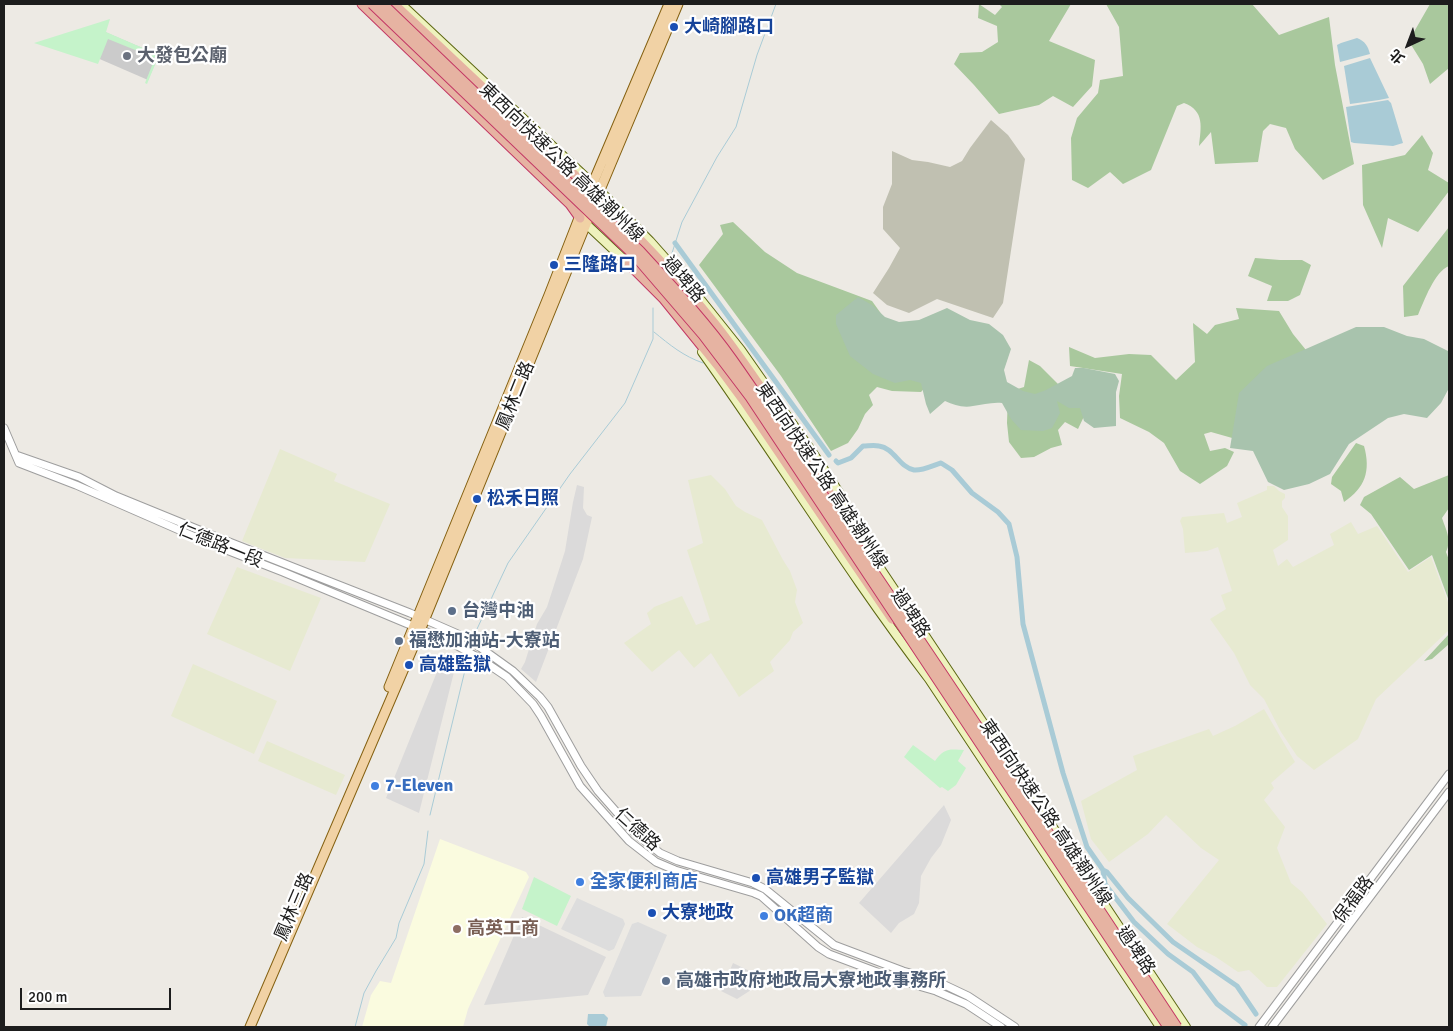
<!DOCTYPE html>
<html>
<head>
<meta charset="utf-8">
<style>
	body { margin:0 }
	#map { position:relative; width:1453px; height:1031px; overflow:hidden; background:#edeae4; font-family:Signika,"Noto Sans TC",sans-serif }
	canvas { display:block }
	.frame { position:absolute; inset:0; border:5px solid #1d1d1d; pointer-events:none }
	.north { position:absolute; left:1383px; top:20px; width:50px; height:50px; -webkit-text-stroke:4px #fff; paint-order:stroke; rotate:223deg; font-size:14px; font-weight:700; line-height:20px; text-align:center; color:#1d1d1d }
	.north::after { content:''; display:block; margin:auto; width:18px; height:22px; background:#1d1d1d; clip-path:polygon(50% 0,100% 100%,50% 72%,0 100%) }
	.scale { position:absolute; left:20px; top:988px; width:151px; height:22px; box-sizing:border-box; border:2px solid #1d1d1d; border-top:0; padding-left:6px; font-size:15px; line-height:18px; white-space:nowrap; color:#1d1d1d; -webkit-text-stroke:4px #fff; paint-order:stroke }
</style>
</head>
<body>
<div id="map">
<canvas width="1453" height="1031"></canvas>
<div class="frame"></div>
<div class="north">北</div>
<div class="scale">200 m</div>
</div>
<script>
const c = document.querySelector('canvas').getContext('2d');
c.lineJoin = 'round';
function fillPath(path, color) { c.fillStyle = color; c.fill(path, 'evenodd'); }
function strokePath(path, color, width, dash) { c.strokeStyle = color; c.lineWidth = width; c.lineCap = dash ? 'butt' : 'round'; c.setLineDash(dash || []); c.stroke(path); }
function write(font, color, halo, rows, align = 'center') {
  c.font = font + ' Signika,"Noto Sans TC",sans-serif'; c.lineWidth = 4.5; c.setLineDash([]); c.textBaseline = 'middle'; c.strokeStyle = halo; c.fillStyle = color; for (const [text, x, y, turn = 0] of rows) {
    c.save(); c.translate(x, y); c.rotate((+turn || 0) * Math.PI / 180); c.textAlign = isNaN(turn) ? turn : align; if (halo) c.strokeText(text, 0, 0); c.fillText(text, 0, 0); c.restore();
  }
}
fillPath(new Path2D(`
	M577,485L584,487L583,508L587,515L592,517L583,559L536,682L521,669L525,662L537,624L547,607L565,551L573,502Z
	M439,667L454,672L419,813L386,798Z
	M944,805L951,820L941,845L931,858L921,876L919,903L914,914L899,923L891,933L859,903Z
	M522,917L606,957L588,995L484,1005Z
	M733,963L760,976L755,985L751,990L737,999L721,991Z`), '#dbdada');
fillPath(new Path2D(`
	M440,839L526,872L529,877L468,1009L463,1027H362L371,995L380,981L391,983Z`), '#fafbdf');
fillPath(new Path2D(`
	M105,32L159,55L148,80L95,57Z`), '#cbcbcb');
fillPath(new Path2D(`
	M991,120L1008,135L1025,159L1003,303L993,318L937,299L909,313L887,305L873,293L889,268L900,248L883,229V207L892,184V151L912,160L928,162L950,167L962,161L970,148Z`), '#c0c0b1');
fillPath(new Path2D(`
	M280,449L337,474L334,481L390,504L365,562L285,558L242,541Z
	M711,475L725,489L736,506L745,512L762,520L783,560L790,571L797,590L795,602L803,623L793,632L790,640L770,662L774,671L739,697L711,653L694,668L679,650L652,672L624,643L651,624L647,613L652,609L654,607L682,596L696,625L710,620L687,550L703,543L688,480Z
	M1267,486H1274L1279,491L1285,494V498L1282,501V507L1288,516V540L1273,550L1278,566L1287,559L1293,567L1334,545L1330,534L1351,522L1358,534L1377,526L1408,572L1431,557L1449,605V630L1376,699L1358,739L1314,770L1297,756L1281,732L1264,699L1250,685L1234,653L1210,619L1226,609L1221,595L1232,591L1218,547L1207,551L1185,553L1183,529L1180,521L1182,517L1224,513L1227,523L1242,517L1237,503L1267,490Z
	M237,567L321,598L290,671L207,634Z
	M193,664L277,701L254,754L171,716Z
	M1264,709L1295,762L1271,783L1274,788L1264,800L1285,827L1277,848L1291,883L1302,892L1327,924L1277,987H1267L1249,970L1238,972L1216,957L1197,947L1167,924L1219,860L1201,848L1166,815L1148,834L1109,862L1091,839L1081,801L1137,770L1133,756L1209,729L1213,736L1235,726Z
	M267,741L345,775L336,795L258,761Z`), '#e7ead1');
fillPath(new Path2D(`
	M979,4L995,15L1002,7L999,4H1071L1049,41L1095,60L1092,86L1073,107L1053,96L1039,105L999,114L974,85L954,64L960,53L982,52L998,42L997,26L978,18Z
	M1106,4H1252L1279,35L1329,17L1335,65L1354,164L1323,180L1295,149L1286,128L1270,124L1263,131L1258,162L1215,164L1211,132L1199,146C1201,127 1205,111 1184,103L1177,106L1151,170L1123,184L1110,172L1088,188L1072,180L1071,138L1077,118L1098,93L1100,80L1123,76L1119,27Z
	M1430,4H1449V68L1430,84L1423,64L1410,43L1411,37Z
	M1422,135L1433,153L1428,170L1449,183V191L1418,232L1388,218L1382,248L1363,205L1362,165L1405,155Z
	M733,222L765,252L797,273L872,301L930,382L921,392L892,391L877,387L869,395L873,405L865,414L858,429L848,443L831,451L781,376L699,265L723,234L720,225Z
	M1449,227V266C1435,271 1424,301 1418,315L1404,317L1403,286Z
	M1255,258L1280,260H1302L1311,265L1300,295L1288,301H1267L1272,286L1248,276Z
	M1236,308L1279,311L1293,334L1319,366L1264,447L1211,432L1204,434L1210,451L1225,448L1234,452L1227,466L1200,484L1180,471L1164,443L1149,432L1120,418L1119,396L1122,374L1070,366L1069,347L1095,358L1129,354L1151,355L1176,380L1195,362L1193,323L1207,334L1215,325L1239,319Z
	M1029,360L1040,366L1060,386L1097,389L1078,429L1065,422L1058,430L1062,445L1051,448L1034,457L1021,458L1009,442L1007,423L1008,392L1024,387Z
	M1356,443L1364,446C1371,471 1365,488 1344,502L1341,491L1331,484L1332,477Z
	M1449,475V508L1442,518C1446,530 1452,540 1446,552L1449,560V601L1432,555L1409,570L1371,514L1360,505L1364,497L1400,477L1414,489Z
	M1449,634V644L1432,659L1424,661Z`), '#a9c89d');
fillPath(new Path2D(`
	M858,297L872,305L885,317L899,322L919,320L947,308L970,320L989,324L1003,335L1011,349L1004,370L1007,382L1023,391L1035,394L1046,390L1072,376L1075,368H1084L1115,374L1119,381L1116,392V426L1094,428L1084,421L1080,408H1069L1057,401L1060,413L1052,428L1043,431L1021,430L1011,419L1002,403C991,402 983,405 973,406C963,408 954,405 945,401L930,414L926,404L921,383L910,380L895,383L873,374L850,356L836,324V315Z
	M1356,327H1384L1407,336L1424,339L1448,351L1449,352V388L1441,403L1427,418L1404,414L1388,418L1349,444L1330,474L1309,484L1284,490L1268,482L1253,451L1230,448L1239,393L1267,366Z`), '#a8c3ad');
fillPath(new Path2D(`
	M110,19L106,32L159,55L147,84L145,83L155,58L108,39L98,64L34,43Z
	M913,745L935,761C944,748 949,749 964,750L958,761L966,768L956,785L948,791L942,787L940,788L904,757Z
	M534,877L571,896L557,926L522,909Z`), '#c5f3ca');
fillPath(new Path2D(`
	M577,898L623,919L625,924L614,949L609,951L561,929Z
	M638,922L667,935L641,996L605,997L603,992L632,924Z`), '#ddd');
fillPath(new Path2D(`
	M1357,38C1365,41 1368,46 1370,54L1340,62L1337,45L1341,43Z
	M1370,58L1389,98L1379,100L1350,104L1344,66Z
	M1388,100L1391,103L1403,143L1393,146L1354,143L1351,142L1346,107Z
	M588,1014H604L608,1018L606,1027H590L587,1024Z`), '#a9cbd6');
strokePath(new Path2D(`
	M672,253L682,222L717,157L736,127L757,55L776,4
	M654,332C670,345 683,356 703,363
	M477,629L508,563L570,474L625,403L653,339V308
	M430,815L467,662
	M355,1027L364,993L376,971L396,938L399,923L424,864L428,831`), '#a9cbd6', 1);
strokePath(new Path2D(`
	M675,243L829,455
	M836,461L838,463L851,458L863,446C868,446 874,445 879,446C894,448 899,467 914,470C922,471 934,465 941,463L952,470L972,493L998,512L1009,524L1017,557L1023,624L1063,773L1087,847L1103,870L1107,872L1128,898L1173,942L1237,986L1256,1014
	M1103,870L1105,884L1134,922L1168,954L1193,972L1217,1004L1245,1025`), '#a9cbd6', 5);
const tertiary = new Path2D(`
	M4,428L19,463L76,485L211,544L283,572L420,629L454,644L479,658L507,677L533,704L541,716L580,786L629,841L656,862L675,870L754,893L761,896L818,947L829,954L901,981L936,991L966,1004L1001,1027
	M16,455L79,477L116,496L214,536L331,582L410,613L467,638L513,671L540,697L548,707L581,766L598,791L635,833L660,853L678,861L753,883L765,889L834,945L903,971L932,979L968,996L1015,1027
	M1259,1027L1449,774
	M1272,1027L1449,792`);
const secondary = new Path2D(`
	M401,4L593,184L650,241L689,285L741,350L811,450L840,494L876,562L1186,1027
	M583,221L633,268
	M702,352C779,460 848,573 929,679L1160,1027`);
const primary = new Path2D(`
	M389,687L549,295L590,190L669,4
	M250,1027L417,638L597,197L678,4`);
const trunk = new Path2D(`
	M362,4L570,204L580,218
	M394,4C456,62 519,121 581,181C628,226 674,273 715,324C734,348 751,373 768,398C799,444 829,491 857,539
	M629,264L663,298L719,367L744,401L892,619`);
strokePath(tertiary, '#9e9e9e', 9);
strokePath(secondary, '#5c6711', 10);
strokePath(primary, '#856111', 11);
strokePath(trunk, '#c43865', 11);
strokePath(tertiary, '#fff', 7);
strokePath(secondary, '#eef2bd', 8);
strokePath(primary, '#f1d2a5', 9);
strokePath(trunk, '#e6b3a2', 9);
const trunkBridge = new Path2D(`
	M372,4L635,256L703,335L750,397L1168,1027
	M383,4L640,251C672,286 705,321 732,359C781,428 825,499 872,569C975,721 1076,874 1177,1027`);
strokePath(trunkBridge, '#c43865', 11, []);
strokePath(trunkBridge, '#e6b3a2', 9);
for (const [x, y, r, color] of [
	[674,27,5,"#1a4fb4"],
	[127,56,5,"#6b7280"],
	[554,265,5,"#1a4fb4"],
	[477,499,5,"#1a4fb4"],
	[452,611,5,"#5c6f8a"],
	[399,641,5,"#5c6f8a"],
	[409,665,5,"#1a4fb4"],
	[375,786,5,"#3f7fe0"],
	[756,878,5,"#1a4fb4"],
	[580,882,5,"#3f7fe0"],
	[652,913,5,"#1a4fb4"],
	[764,916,5,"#3f7fe0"],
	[457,929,5,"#8d6e63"],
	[666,981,5,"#5c6f8a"]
]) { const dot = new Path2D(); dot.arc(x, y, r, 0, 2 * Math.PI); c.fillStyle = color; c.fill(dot); strokePath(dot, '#fff', 2); }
write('bold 18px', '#164399', '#fff', [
	["大崎腳路口",684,27],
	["三隆路口",564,265],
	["松禾日照",487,499],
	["高雄監獄",419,665],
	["高雄男子監獄",766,878],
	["大寮地政",662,913]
], 'left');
write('bold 18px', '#5b616d', '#fff', [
	["大發包公廟",137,56]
], 'left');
write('18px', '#1d1d1d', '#fff', [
	["東西向快速公路 高雄潮州線",561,163,44],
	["過埤路",683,280,49],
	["鳳林二路",516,396,-68],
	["東西向快速公路 高雄潮州線",821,476,56],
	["仁德路一段",220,546,22],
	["過埤路",910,614,56],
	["東西向快速公路 高雄潮州線",1045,813,56],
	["仁德路",637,830,42],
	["保福路",1354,900,-53],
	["鳳林三路",295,907,-67],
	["過埤路",1135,951,56]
]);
write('bold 18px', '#4e5e75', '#fff', [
	["台灣中油",462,611],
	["福懋加油站-大寮站",409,641],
	["高雄市政府地政局大寮地政事務所",676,981]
], 'left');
write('bold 18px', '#366cbe', '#fff', [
	["7-Eleven",385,786],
	["全家便利商店",590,882],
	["OK超商",774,916]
], 'left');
write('bold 18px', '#785e54', '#fff', [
	["高英工商",467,929]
], 'left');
</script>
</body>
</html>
